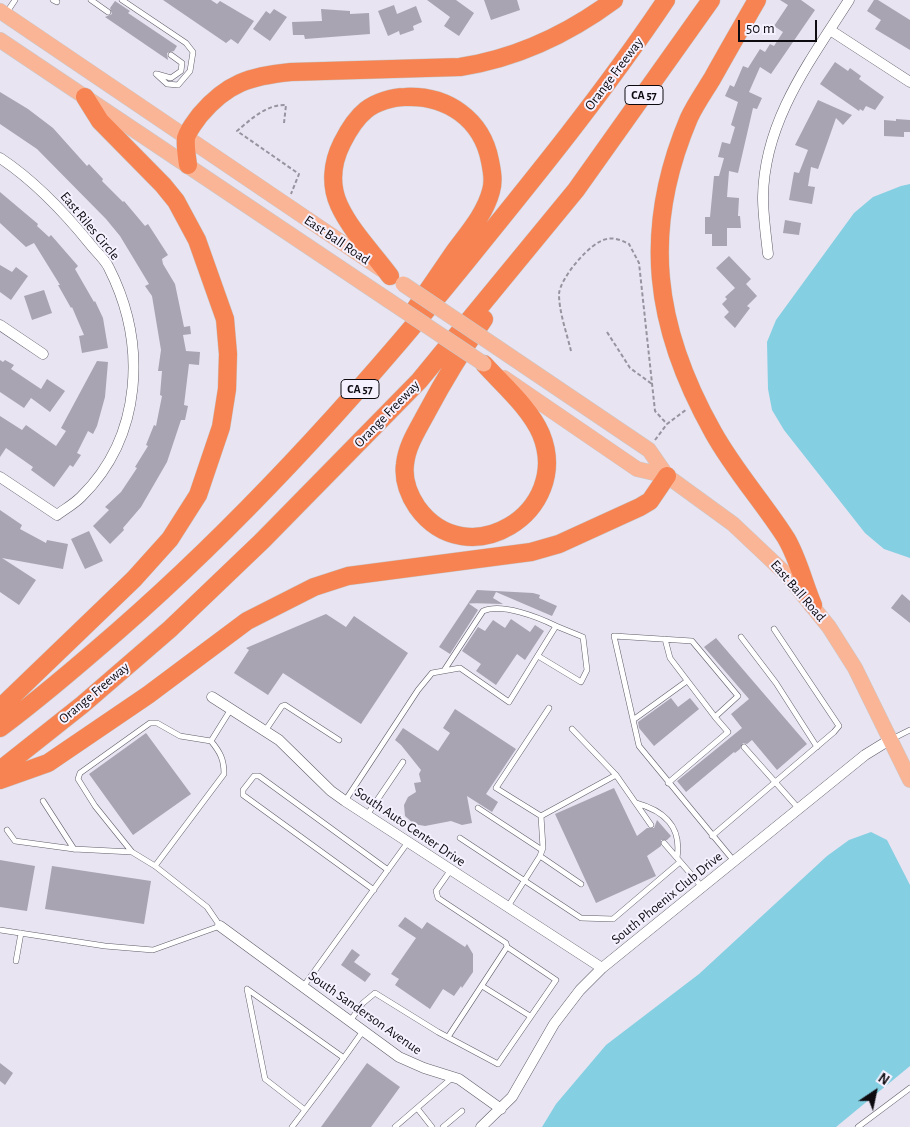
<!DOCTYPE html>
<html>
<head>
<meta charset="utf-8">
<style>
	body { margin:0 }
	#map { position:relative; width:910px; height:1127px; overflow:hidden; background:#e8e4f2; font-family:"Alegreya Sans",sans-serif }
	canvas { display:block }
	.north { position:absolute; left:850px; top:1067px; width:50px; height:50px; -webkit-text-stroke:4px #f5f1ff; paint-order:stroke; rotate:34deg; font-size:14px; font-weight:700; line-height:20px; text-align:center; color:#0d0b10 }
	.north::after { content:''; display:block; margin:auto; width:18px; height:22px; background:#0d0b10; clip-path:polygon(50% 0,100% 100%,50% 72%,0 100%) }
	.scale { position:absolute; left:738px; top:20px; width:79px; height:22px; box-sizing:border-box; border:2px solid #0d0b10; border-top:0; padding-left:6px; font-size:15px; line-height:18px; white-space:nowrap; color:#0d0b10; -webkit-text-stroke:4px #f5f1ff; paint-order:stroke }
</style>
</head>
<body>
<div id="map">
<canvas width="910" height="1127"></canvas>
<div class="north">N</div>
<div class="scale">50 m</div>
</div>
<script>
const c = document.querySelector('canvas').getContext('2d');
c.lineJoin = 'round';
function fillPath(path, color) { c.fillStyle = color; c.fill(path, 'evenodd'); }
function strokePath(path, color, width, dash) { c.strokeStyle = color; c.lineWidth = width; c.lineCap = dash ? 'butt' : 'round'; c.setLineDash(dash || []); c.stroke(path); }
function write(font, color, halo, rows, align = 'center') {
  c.font = font + ' "Alegreya Sans",sans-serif'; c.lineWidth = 4; c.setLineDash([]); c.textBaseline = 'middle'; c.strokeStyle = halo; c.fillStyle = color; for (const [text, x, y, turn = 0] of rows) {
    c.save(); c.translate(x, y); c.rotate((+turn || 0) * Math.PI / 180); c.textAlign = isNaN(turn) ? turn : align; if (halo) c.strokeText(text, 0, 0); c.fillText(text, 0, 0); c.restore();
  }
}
fillPath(new Path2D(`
	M910,184V558L884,549L865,533L784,430L772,410L768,389L767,342L776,320L854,213L873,197L901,186Z
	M871,832L887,840L910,885V1066L836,1127H542L556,1104L606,1045L699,974L827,856L849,840Z`), '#85cfe2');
fillPath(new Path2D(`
	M163,0H211L217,4L220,1L254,21L238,44L231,39L226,43Z
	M427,0H456L474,13L459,36L444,26L450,17Z
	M484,0H517L520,10L491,20Z
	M780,0H801L815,10L771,74L760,67L749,92L762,98L757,109L753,108L738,173L729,171L727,197L739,198L738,216H740L741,228H727V246H712V234H705V217H710L714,176H719L724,158L718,157L722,142L730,144L735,127L731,125L738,102L725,96L730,85L734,87L743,66L748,68L760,49L765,52L770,44L774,46L783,32L774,26L788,5Z
	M874,0H878L910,20V50L875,29L881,20L867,11Z
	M115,1L130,11L128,13L177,46L174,51L167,53L168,60L105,17L112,14L110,8Z
	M394,5L397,14L416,6L422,22L413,26L414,30L400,35L399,31L388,36L378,11Z
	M274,9L287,17L270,41L253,29L266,11L270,14Z
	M321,9L350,11V14L369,13L370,34L305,39L304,35H293L292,22L322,21Z
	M835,62L848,71L850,68L861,76L859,79L884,97L875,110L866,106L863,111L860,109L859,111L820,84Z
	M0,92L28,109L53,128L87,166L89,164L103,179L102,181L123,202L124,201L145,226L148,224L168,255L162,259L163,264L175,284L184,327L190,326L191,334L183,335L186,351L200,352L199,365L189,364L184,405L188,406L185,420H181L167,462L141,507L123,528L124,530L110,544L93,526L109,510L105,507L121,492L137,468L135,467L148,446L146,445L154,425L156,426L162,396L160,395L162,371H158L161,350L152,296L145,286L149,284L120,236L106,219L37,149L0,124Z
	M818,100L852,115L843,125L836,118L818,169L811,167L808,186L815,187L812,204L789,200L794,172L799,173L808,150L795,145Z
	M896,119L910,120V132H904V137L884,136V120L896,121Z
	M0,192L38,224L37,226L49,237L51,235L78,266L75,269L94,302L95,301L103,318L108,348L82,353L79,336L84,335L72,307L71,308L58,285H60L34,243L26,247L0,223Z
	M785,220L801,223L799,235L783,233Z
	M729,256L751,279L746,284L757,296L747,306L750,308L735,328L724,317L729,312L722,304L727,299L725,297L735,288L716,268Z
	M0,265L12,272L16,267L28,276L11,300L0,292Z
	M44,290L52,313L32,320L24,296Z
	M0,360L3,362L5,360L14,365L11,369L41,389L47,379L65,391L50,412L31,398L24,408L0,392Z
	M97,361L108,362L105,397L97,426L93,434L88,431L77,453L81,455L73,467L70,465L54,487L31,470L33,467L6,448L0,457V416L22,430L26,425L56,446L66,431L61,428Z
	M0,510L22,525L20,529L46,543L47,540L68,544L63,569L2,558L36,580L19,605L0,592Z
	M89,531L103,561L85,569L71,539Z
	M477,590L533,593L540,595L539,598L557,606L552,616L496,592L493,598L503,604L468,603L478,610L450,654L439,647Z
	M902,594L910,601V623L891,608Z
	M326,614L346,627L354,616L408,653L361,724L283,673L268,695L234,673L249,650L246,648Z
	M511,619L530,632L535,625L544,631L525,660L517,654L496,685L476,671L481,664L462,651L478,627L485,631L493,620L505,628Z
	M716,638L807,744L777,770L752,740L747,744L743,743L740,749L735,753L734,752L686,792L677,781L742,728L731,714L749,699L704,647Z
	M671,698L678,707L690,698L699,709L654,746L639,728L638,722Z
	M455,709L516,749L486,794L498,802L492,812L467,796L472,823L462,825L451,821L425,826L414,824L405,816L404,805L408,797L416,792L414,783L421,782L419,774L421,770L401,745L395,740L403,728L438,751L450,733L443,728Z
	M146,733L191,794L133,835L89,774Z
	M614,788L637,836L647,828H654L657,820L671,836L667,840H661V846L647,856L656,876L596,903L555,814Z
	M0,860L35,866L27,911L0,907Z
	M52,866L151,881L144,924L45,909Z
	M405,917L422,929L427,922L465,947L467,944L473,954V972L462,988L461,986L454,996L443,989L430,1009L395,985L399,979L391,974L416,938L398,926Z
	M352,949L360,955L354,962L371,974L365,982L341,965Z
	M0,1063L13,1073L5,1085L0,1081Z
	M367,1063L400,1087L371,1127H321Z`), '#a8a4b1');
const service = new Path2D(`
	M53,0L57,2
	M91,0L108,12
	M122,0L186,43L193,52L190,71L178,85L167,84L156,74
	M7,12L15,0
	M157,74L171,78L181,71L182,63L171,55
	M741,637L776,683L817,747
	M665,639L670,658L715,717
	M445,669L483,611C502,603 538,617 556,626
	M633,720L687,681
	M265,731L282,706L285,705L339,740
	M892,739L910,730
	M211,741L231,709
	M744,747L799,809
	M616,775L651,825
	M668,783L728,732L715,717L738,696L692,641L614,636L639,746L734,861
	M43,801L74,849
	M345,801L418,690L432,673L460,668L509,702L556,626L583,637L587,670L581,682L538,656
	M636,803C665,811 682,827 677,858
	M478,808L542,850
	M367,815L403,762
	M541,816L496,788L549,708
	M712,836L834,732L839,726L774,629
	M460,838L581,918L613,919L680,862
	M664,843L702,887
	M132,852L95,806L78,779L80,773L150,723H157L180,736L211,741C220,752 224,759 224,774L155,866
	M540,856L581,884
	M374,890L243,795V790L254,776H259L388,870
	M507,908L540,856L543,848L541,816L616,775L572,729
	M0,930L105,946L153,950L220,926L207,907L155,866L132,852L74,849L15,841L7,830
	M16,961L21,933
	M482,986L530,1016
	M303,987L408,842
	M350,1021L363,1003L375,993L438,1032L498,1064L556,980L507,947
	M448,1037L507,947L506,943L438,898L436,891L450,871
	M344,1058L247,989L265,1079L305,1110C325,1084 344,1058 363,1031
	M417,1108L432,1127
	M292,1127L305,1110
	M395,1127L453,1077
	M443,1127L462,1111
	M858,1127L910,1088`);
const minor = new Path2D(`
	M830,30L910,82
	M0,158C35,181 64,212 90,244C96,252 105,259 109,268C147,343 143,436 81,497C74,504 65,509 57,515L0,477
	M768,254C766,235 763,216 763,197C764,121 810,61 849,0
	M0,325L43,354
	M212,697L279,740L331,791L345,801L602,968
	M220,926L399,1057L424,1068L459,1079L501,1109
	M481,1127L512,1097L554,1024L580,990L602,968L865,755L891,739`);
const primary = new Path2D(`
	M0,11L381,269
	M0,40L388,300
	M498,348L649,450L667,476L733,524L787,575L829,627L855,668L910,780
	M504,378L637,469L667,476`);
const motorway = new Path2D(`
	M757,0C742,26 727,52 712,79C704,92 695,105 689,118C641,231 654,327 713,432C734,470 763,502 786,538C798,558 804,584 813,605
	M188,165C187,157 185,146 186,138C188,130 195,122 200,115C227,83 250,76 291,72L460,67C518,58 568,34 614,0
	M390,276C373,253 351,231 339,205C330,185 332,163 342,143C348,131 356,118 366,110C376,102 393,97 405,97C447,95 482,119 490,161C492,171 494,181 491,191C485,214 468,233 454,252C441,271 428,290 415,309
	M484,364C503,385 530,408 541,434C573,512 467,577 417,507C409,495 403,479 405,464C407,445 418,429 427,412C444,380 463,349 484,319
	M0,708L134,579L170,539L198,495L221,427L227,389L228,354L225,319L197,240L176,201L163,185L100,121L85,97
	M0,728C42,697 80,664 119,630C247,518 360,393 467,261C536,176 605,91 666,0
	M0,770L82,705L170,629L262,541L419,381L576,190L711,0
	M0,780L48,763L148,695L247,621L314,587L348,576L531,552L559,544L640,507L650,501L667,476`);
strokePath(service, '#605d68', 6);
strokePath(minor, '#605d68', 11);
strokePath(primary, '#cac9ca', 16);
strokePath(motorway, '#cac9ca', 19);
strokePath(new Path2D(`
	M284,123L286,105C267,104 251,119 237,131L299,174L291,194
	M607,332L630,368L652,384
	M571,351C567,334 559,312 559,294C560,278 591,241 607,239C615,237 623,241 629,244L639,263L655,411L667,424
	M655,440L667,424L687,409`), '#97949f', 2, [4, 2.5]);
strokePath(service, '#fff', 5);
strokePath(minor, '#fff', 10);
strokePath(primary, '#fab597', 15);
strokePath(motorway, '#f68351', 18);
const primaryBridge = new Path2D(`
	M403,284L498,348
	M388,300L484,364`);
strokePath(primaryBridge, '#cac9ca', 16, []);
strokePath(primaryBridge, '#fab597', 15);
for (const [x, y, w] of [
	[644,95,38],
	[360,389,38]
]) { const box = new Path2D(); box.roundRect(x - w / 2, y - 9.5, w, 19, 4); c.fillStyle = '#f5f1ff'; c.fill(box); strokePath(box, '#0d0b10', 1); }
write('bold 12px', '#0d0b10', null, [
	["CA 57",644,95],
	["CA 57",360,389]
]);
write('14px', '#0d0b10', '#f5f1ff', [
	["Orange Freeway",614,74,-53],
	["East Riles Circle",90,226,50],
	["East Ball Road",337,240,34],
	["Orange Freeway",387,414,-46],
	["East Ball Road",798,591,49],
	["Orange Freeway",94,693,-40],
	["South Auto Center Drive",410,827,34],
	["South Phoenix Club Drive",667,898,-39],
	["South Sanderson Avenue",365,1013,35]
]);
</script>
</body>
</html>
